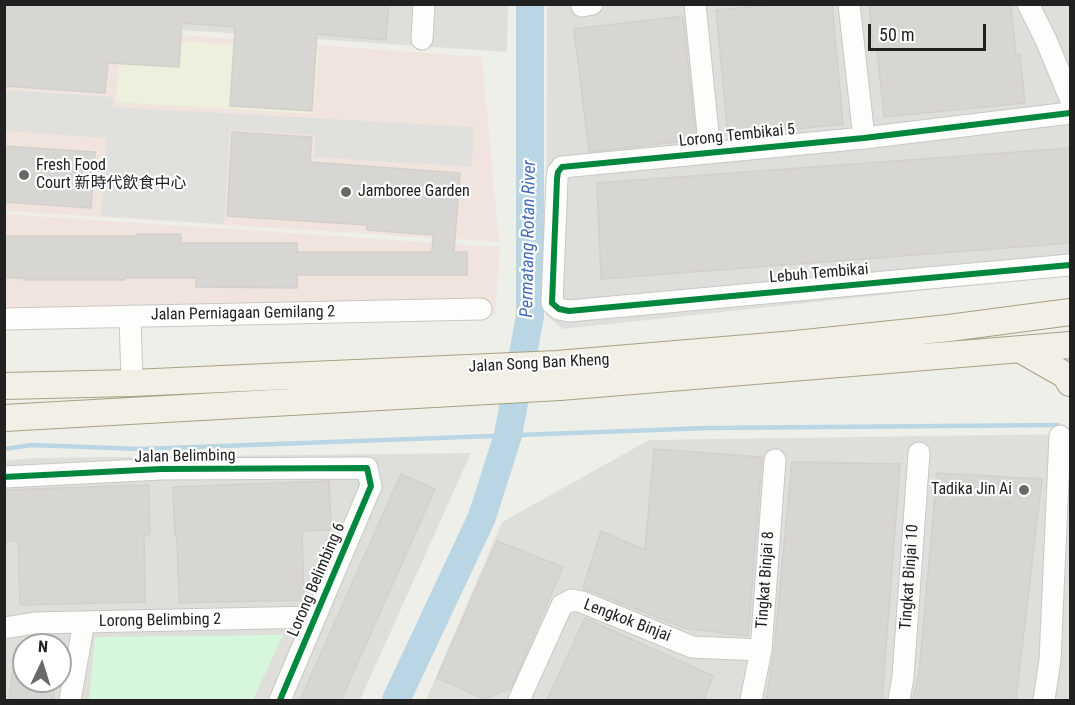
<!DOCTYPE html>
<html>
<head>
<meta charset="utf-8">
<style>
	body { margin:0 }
	#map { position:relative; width:1075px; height:705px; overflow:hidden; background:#efefea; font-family:"Roboto Condensed",sans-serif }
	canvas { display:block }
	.frame { position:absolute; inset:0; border:6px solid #212121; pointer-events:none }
	.north { position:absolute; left:12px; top:633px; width:60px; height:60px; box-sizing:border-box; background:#fff; border:2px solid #a6a6a6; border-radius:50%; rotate:4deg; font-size:16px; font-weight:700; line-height:24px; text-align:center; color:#212121 }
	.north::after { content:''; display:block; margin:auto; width:21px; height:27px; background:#696967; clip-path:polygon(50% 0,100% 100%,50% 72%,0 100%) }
	.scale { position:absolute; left:868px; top:24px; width:118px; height:27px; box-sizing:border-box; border:3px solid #212121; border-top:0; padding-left:8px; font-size:18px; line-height:21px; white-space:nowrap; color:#212121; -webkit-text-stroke:4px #fff; paint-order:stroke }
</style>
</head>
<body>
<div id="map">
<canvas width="1075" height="705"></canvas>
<div class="frame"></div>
<div class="north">N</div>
<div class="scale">50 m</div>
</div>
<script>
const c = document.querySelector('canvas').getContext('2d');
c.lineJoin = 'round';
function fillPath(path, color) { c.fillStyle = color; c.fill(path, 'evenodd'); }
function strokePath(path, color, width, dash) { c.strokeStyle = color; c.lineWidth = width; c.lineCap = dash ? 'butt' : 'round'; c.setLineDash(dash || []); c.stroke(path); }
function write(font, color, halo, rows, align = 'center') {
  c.font = font + ' "Roboto Condensed","Noto Sans SC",sans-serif'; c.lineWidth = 4.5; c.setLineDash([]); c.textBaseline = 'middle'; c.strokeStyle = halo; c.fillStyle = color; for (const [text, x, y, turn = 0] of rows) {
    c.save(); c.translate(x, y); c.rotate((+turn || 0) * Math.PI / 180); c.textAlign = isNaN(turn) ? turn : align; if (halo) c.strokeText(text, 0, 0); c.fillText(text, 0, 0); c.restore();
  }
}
fillPath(new Path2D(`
	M4,5H508L507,52L5,18Z
	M547,5H1070V275L563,329L546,315Z
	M1070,434V700H426L502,522L649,440Z
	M471,453L360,700H5L4,461L31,458ZM24,645H60V681H24Z`), '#dededb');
fillPath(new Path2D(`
	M4,22L482,57L499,242L5,211Z
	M4,214L500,247L495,316L5,331Z`), '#f1e4de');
fillPath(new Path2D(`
	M121,37L319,51L313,114L116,102Z`), '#ecf0dc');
fillPath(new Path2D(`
	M283,635L253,700H89L95,637Z`), '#d6f7dc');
fillPath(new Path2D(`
	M4,90L113,97V107L474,127L472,167L314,157L315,135L230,130L224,224L101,216L106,138L5,131Z`), '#e0e0dd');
strokePath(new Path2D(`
	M4,449L32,445L141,449L708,428L1058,425`), '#bad6e4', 4.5);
strokePath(new Path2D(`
	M396,700L482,517L508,435L530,316V4`), '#bad6e4', 28);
const building = new Path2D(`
	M4,4H389L386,40L317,34L312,111L230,106L235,27L182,23L179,67L108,63L105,93L4,86Z
	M781,4H832L843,124L728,136L716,10Z
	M869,4H1011L1016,55L1020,54L1025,103L884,117L877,49H873Z
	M683,16L696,140L589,152L574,29Z
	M232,132L312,137L310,162L460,173L454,252H467V275H297V288L196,287V278H125V280H24V278H4V236H137V234H181V243H297V252H432L433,235L367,230V225L227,216Z
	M4,146L95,152L91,208L4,202Z
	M1071,148V243L601,279L597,183Z
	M654,449L762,457L748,636L684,628L583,588L601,531L645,550Z
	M792,462L900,464L882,700H766L774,651Z
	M937,473L1042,479L1016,700H913L919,673Z
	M401,474L435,489L341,700H300Z
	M329,481L331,530L302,531L304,600L179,603L177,536H175L173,487Z
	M149,485L150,534L144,535L145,602L20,605L18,540L4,542V490Z
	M497,541L563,567L511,688L485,699L437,678Z
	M585,618L713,676L704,700H547Z
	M16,647L24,648V681H56L53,700H9Z`);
fillPath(building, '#d7d6d2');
strokePath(building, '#d3d0cb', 1.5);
const minor = new Path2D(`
	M695,4L710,153
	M849,4L864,138
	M1028,4L1046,40L1070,98
	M582,6L592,4
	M422,39L424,4
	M1070,113L864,138L562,167L558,172L557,179L552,303L559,309L569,311L1070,265
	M130,316L132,383
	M4,319L481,309
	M4,477L161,469L367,468L371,486L280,700
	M4,628L35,623L315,617
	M70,700L84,622
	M519,700L562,605L572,600L582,602L692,647L761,650
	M751,700L761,650L775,460
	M899,700L903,677L919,453
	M1044,700L1050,660L1060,436`);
const major = new Path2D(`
	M1021,350L1065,375L1070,383
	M4,386L132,383L557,364L795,344L949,328L1070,312
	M4,418L560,387L1070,345`);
strokePath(minor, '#c8c8c6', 23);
strokePath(major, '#a6a085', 28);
strokePath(minor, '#fdfdfc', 21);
strokePath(major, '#f2efe6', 26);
strokePath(new Path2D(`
	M1070,113L864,138L562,167L558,172L557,179L552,303L559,309L569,311L1070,265
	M4,477L161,469L367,468L371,486L280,700`), '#00873e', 6);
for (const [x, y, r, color] of [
	[24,175,6,"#696967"],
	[346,192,6,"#696967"],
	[1024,490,6,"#696967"]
]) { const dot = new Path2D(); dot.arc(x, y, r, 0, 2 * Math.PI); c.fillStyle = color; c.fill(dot); strokePath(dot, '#fff', 2); }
write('16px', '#212121', '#fff', [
	["Lorong Tembikai 5",737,136,-6],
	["Lebuh Tembikai",819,274,-5],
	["Jalan Perniagaan Gemilang 2",243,314,-1],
	["Jalan Song Ban Kheng",539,364,-3],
	["Jalan Belimbing",185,457,-1],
	["Tingkat Binjai 10",910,577,-86],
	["Lorong Belimbing 6",317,580,-67],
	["Tingkat Binjai 8",766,580,-86],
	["Lorong Belimbing 2",160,621,-1],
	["Lengkok Binjai",627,621,21]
]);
write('16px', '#212121', '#fff', [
	["Fresh Food",36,166],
	["Court 新時代飲食中心",36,184],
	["Jamboree Garden",358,192],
	["Tadika Jin Ai",1012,490,"right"]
], 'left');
write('italic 18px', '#456eb9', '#fff', [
	["Permatang Rotan River",529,239,-89]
]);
</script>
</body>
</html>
